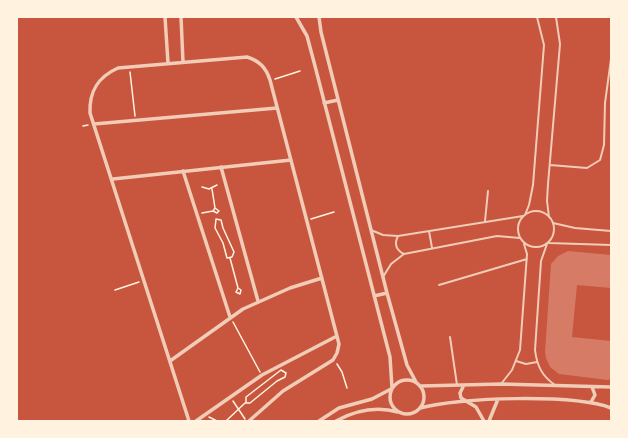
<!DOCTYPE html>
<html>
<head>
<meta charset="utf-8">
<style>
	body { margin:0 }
	#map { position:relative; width:628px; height:438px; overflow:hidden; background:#c8553d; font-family:Spectral,serif }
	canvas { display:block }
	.frame { position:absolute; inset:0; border:18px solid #fff3e0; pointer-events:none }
</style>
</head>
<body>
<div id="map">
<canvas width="628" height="438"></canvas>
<div class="frame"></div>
</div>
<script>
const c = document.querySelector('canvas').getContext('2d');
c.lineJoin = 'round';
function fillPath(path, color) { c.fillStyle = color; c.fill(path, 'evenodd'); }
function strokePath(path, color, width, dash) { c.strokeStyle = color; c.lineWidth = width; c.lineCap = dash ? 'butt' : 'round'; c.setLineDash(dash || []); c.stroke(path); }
fillPath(new Path2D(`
	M568,251L611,255V288L577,285L572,337L611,341V379L608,380L559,374L550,367L546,358L545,352L551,264L558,256Z`), '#d67c66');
strokePath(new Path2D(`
	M130,72L135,116
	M275,79L300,71
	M83,126L88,125
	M202,187L209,189L217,185
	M212,189L215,208L213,211L217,213L219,211L215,208
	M202,213L213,211
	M216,219L221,220L223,228L234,252L232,257L227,258L223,243L215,228Z
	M311,219L334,212
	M230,258L238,288L236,292L240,294L241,290L238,288
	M115,290L139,282
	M233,322L260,372
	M337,364L342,372L347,388
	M281,370L286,373L285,377L277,381L250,403H246V397Z
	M233,401L245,419
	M209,417L217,421
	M226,421L245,403`), '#fff3e0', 1.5);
strokePath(new Path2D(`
	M550,165L587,168L600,160L604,145L605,103L611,59
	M518 229a18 18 0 1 1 36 0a18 18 0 1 1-36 0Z
	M525,215L529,205L533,185L544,45L537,17
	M549,217L547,201L548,184L560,44L556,17
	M485,221L488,191
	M553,223L575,228L611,231
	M371,230L383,235L398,236L523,216
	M429,231L432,248
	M398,236C394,244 396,250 404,254
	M549,243L611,245
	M547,244L541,261L535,350C537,366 542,376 555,385
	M383,277L391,264L404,254L497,236L520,238
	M439,285L527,259
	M450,337L457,385
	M516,361L526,364L537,362
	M501,384L512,370L520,350L527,254L524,244`), '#f1ccb7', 2);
strokePath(new Path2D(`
	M165,17L168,63
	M181,17L183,62
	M296,17L307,36L315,66L390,357L392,388
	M319,17L321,32L387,293L407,365L416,382
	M324,103L338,100
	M94,124L277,108
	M221,167L258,301
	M183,171L230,317
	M113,179L291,160
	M374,296L387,293
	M170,361L243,309L290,288L322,278
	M390 397a17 17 0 1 1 34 0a17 17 0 1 1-34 0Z
	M421,386L501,384L611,387
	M463,387L460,393L461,398L476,407L484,421
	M591,402L595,395L592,387
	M420,408C458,397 575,394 611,408
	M189,421L90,113C89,91 98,77 118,68L247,57C260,61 266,68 270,80L339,344L337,353L333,360L283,391L249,421
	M196,421L262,375L337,336
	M319,421L339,408L372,399L391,389
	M336,421C356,410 376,406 398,412
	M489,421L498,399`), '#f1ccb7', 3.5);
</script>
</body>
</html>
